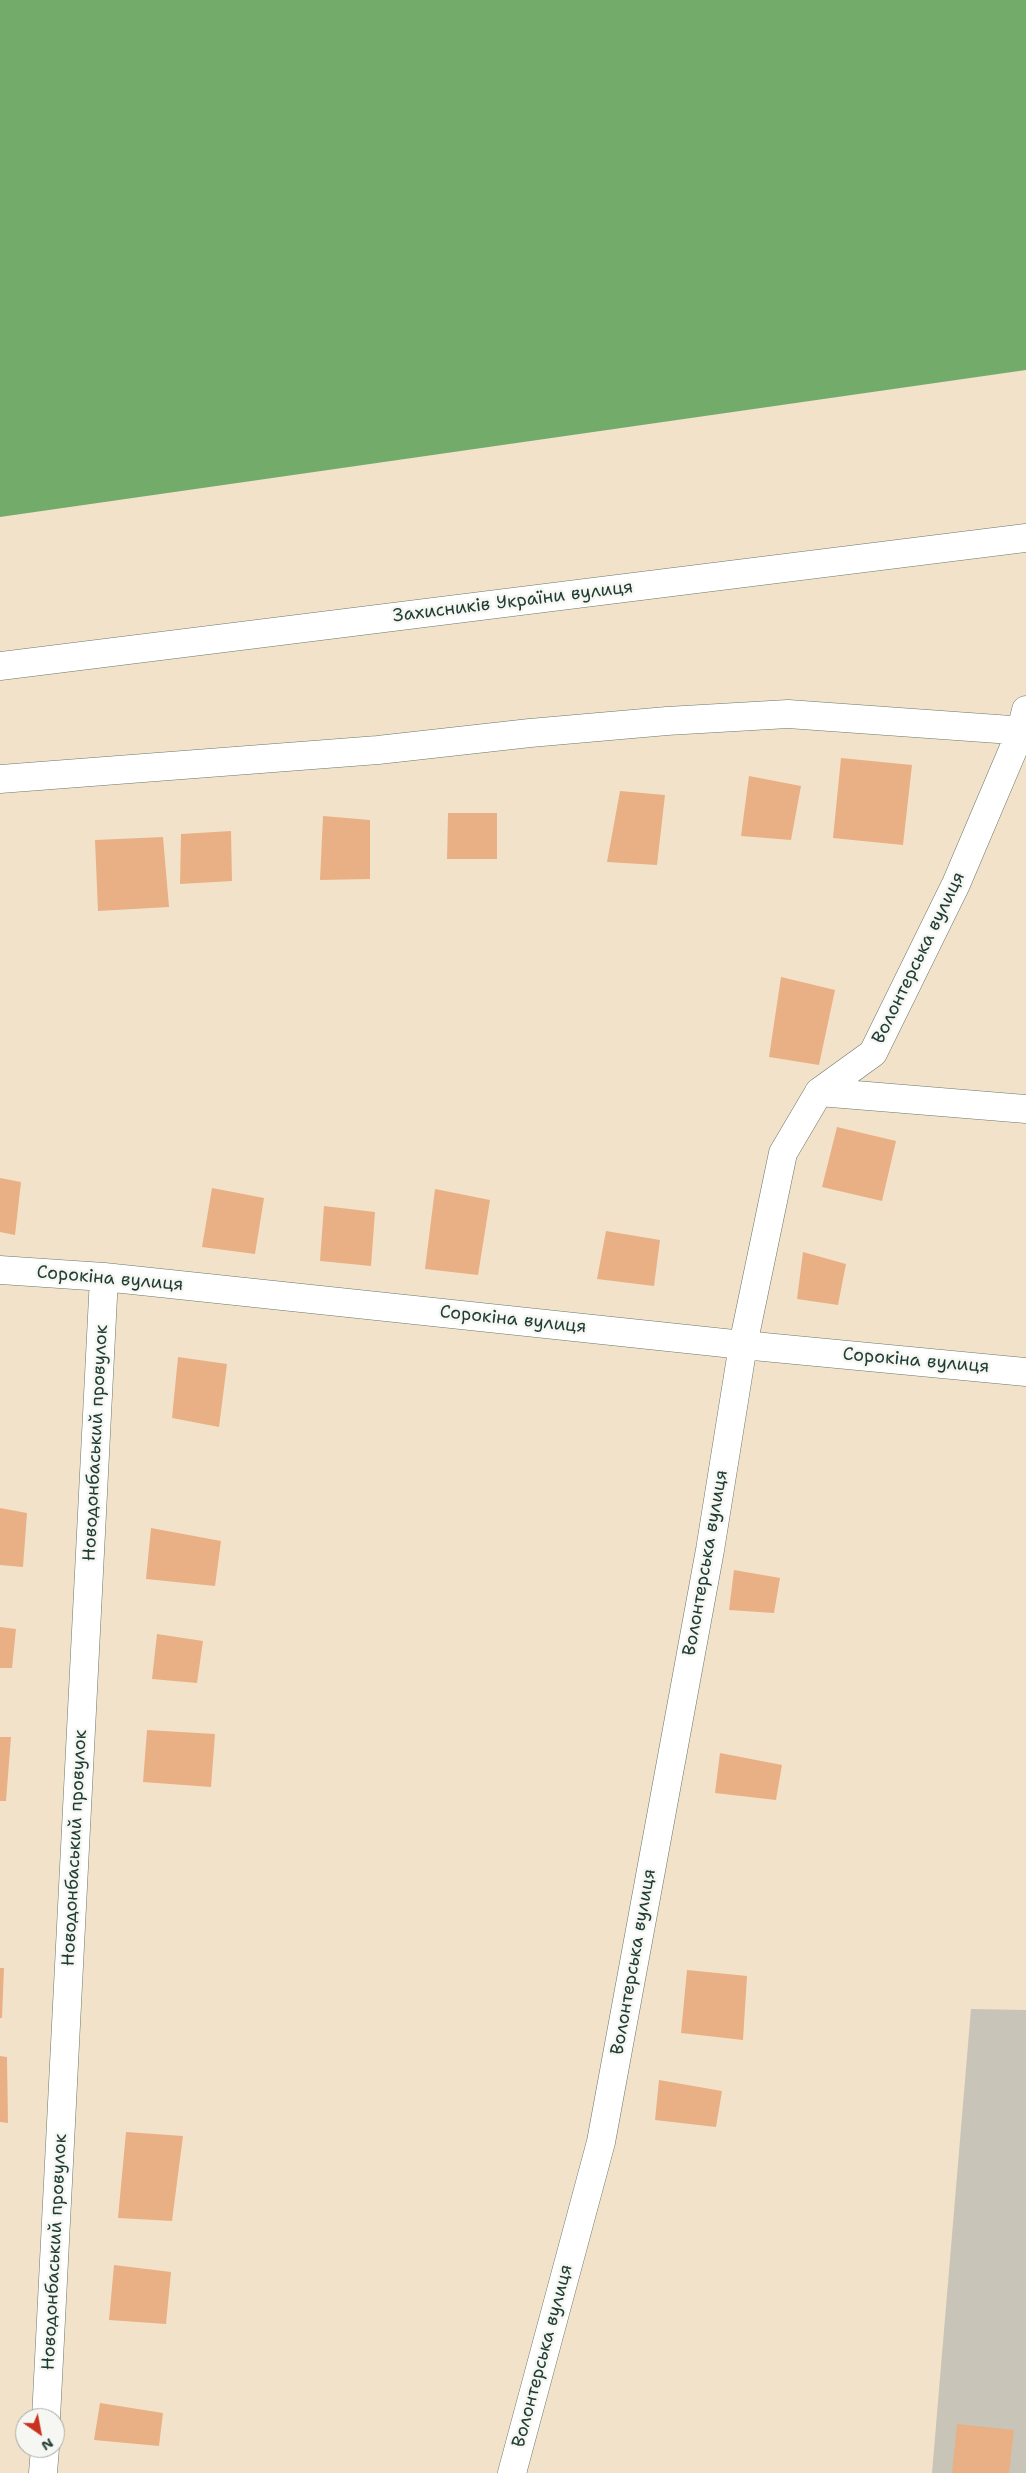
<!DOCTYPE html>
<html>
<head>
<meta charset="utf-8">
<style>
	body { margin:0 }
	#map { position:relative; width:1026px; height:2473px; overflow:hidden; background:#f3e2ca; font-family:"Shantell Sans",sans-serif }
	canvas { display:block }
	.north { position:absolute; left:15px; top:2408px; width:50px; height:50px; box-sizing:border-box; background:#f6f6f2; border:1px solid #a0aca6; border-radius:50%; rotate:147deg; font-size:14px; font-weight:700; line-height:20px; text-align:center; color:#1f3d34 }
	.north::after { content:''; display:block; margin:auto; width:18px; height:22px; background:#c8321e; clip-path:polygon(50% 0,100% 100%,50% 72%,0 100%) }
</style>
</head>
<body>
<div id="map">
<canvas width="1026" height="2473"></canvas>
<div class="north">N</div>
</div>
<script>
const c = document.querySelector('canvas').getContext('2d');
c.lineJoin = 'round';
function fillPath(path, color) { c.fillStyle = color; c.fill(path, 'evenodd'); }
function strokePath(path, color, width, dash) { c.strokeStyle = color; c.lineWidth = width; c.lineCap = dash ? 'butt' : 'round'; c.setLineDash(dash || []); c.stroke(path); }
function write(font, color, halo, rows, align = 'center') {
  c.font = font + ' "Shantell Sans",sans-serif'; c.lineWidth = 5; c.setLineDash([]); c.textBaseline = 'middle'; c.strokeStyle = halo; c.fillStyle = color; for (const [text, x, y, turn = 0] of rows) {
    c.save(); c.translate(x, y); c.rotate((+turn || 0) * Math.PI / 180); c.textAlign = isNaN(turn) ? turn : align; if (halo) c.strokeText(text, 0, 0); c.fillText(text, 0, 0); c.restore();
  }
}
fillPath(new Path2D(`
	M971,2009L1026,2010V2473H932Z`), '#c8c4b8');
fillPath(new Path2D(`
	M0,0H1026V370L0,517Z`), '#73ac6a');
fillPath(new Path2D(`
	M841,758L912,765L903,845L833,838Z
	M749,776L801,786L791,840L741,836Z
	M620,791L665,795L657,865L607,862Z
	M448,813H497V859H447Z
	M323,816L370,820V879L320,880Z
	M231,831L232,881L180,884L181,834Z
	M163,837L169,907L98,911L95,840Z
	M781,977L835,990L819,1065L769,1057Z
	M837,1127L896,1141L882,1201L822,1187Z
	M0,1178L21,1182L15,1235L0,1232Z
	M212,1188L264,1198L255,1254L202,1247Z
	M435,1189L490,1200L478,1275L425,1269Z
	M324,1206L375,1212L371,1266L320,1261Z
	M606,1231L660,1240L654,1286L597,1279Z
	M803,1252L846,1264L838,1305L797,1299Z
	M178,1357L227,1364L219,1427L172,1418Z
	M0,1508L27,1513L23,1567L0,1565Z
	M151,1528L221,1541L215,1586L146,1579Z
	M734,1570L780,1578L774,1613L729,1610Z
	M0,1627L16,1629L12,1668H0Z
	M157,1634L203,1641L197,1683L152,1679Z
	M147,1730L215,1734L211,1787L143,1782Z
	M0,1737H11L6,1801H0Z
	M720,1753L782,1765L776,1800L715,1793Z
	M0,1968H4L2,2018H0Z
	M687,1970L747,1976L743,2040L681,2033Z
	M0,2056L7,2057L8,2123L0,2122Z
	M659,2080L722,2091L716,2127L655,2120Z
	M126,2132L183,2136L172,2221L118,2218Z
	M114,2265L171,2272L166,2324L109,2320Z
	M100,2403L163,2413L159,2446L94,2440Z
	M957,2424L1014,2430L1009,2473H952Z`), '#e9b085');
const minor = new Path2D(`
	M0,779L378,750L530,733L667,721L788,714L1026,731
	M819,1092L1026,1109
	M0,1270L104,1277L743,1345L1026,1372
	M46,2418L104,1277
	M43,2473L45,2448
	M512,2473L601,2142L710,1550L743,1345L783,1153L819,1092L873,1053L956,884L1021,731L1026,710`);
const trunk = new Path2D(`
	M0,666L1026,538`);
strokePath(minor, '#697768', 29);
strokePath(trunk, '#697768', 29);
strokePath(minor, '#fff', 28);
strokePath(trunk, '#fff', 28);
write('18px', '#1f3d34', '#f6f6f2', [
	["Захисників України вулиця",513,602,-7],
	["Волонтерська вулиця",919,958,-64],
	["Сорокіна вулиця",110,1279,5],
	["Сорокіна вулиця",513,1320,6],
	["Сорокіна вулиця",916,1361,5],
	["Новодонбаський провулок",96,1443,-87],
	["Волонтерська вулиця",706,1563,-80],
	["Новодонбаський провулок",75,1848,-87],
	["Волонтерська вулиця",634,1962,-80],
	["Новодонбаський провулок",55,2252,-87],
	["Волонтерська вулиця",543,2356,-75]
]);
</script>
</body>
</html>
